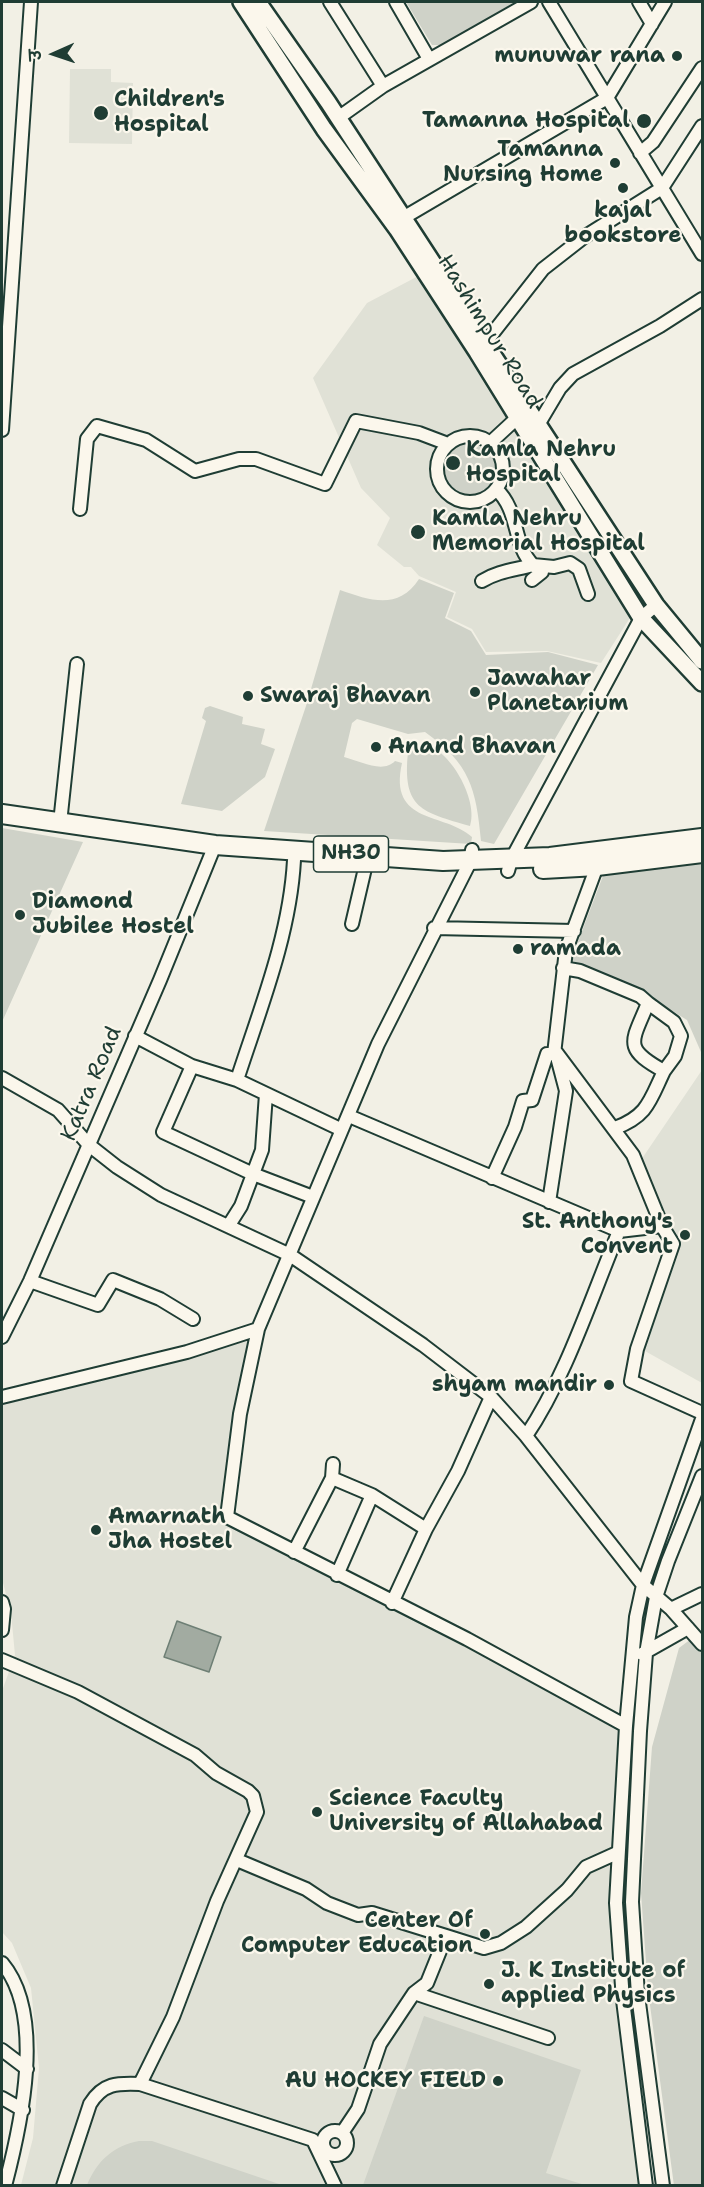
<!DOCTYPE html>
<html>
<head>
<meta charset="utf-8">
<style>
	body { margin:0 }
	#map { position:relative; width:704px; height:2187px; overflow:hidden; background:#f2f0e5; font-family:"Shantell Sans","Playpen Sans Deva",sans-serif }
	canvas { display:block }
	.frame { position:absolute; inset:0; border:3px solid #1f3d34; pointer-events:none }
	.north { position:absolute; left:24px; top:24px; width:60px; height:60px; -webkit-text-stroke:4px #fbf7ec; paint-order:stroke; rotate:267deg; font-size:16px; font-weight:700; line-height:24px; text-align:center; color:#1f3d34 }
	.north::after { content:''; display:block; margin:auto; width:21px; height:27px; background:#1f3d34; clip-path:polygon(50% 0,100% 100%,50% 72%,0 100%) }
</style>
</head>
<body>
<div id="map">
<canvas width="704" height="2187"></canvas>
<div class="frame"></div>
<div class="north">उ</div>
</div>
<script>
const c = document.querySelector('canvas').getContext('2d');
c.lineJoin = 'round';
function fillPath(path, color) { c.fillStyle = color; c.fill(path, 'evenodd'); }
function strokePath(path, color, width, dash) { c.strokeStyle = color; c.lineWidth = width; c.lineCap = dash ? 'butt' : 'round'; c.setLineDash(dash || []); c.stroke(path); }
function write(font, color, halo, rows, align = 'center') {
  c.font = font + ' "Shantell Sans",sans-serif'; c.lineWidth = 4.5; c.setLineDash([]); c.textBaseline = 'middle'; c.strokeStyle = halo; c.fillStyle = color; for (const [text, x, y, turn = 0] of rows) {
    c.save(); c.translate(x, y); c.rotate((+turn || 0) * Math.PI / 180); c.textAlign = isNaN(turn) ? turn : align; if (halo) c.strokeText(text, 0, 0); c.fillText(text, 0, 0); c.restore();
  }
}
fillPath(new Path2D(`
	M70,69H111V82L133,83L132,144L69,143Z
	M424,273L542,438L637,607L601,663L547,651L486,652L472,629L447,617L456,592L419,576L411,567H404L377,545L390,518L361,488L313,378L367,303Z
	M702,1070V1383L636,1346L675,1247L639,1163Z
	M257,1330L225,1519L228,1526L294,1552L637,1722L626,1901L644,2185H21L33,2138L39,2068L31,1988L12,1943L2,1932V1691L15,1655L11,1613L2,1579V1399Z`), '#e0e1d6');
fillPath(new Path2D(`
	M406,2H515L443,45H432Z
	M437 469a33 33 0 1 1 66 0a33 33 0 1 1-66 0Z
	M419,579L454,593L445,618L471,631L486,655L548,652L598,665L494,844L481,841C476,788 470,764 425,732L408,734L357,719L352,723L344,757C360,761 383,774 395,761L402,763C388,825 445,812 472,837L471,844L264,831L306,706L340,590C371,601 399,610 419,579Z
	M210,706L243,717L242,724L265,729L261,744L275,749L265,777L222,811L181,804L206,721L202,718L205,708Z
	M421,743C450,747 479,801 470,826C422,812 402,809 408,752Z
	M2,828L83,842L2,1022Z
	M702,861V1063L701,1052L687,1020L635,988L571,960L606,868Z
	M691,1639L702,1651V2185L674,2186L648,1990L641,1893L652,1747L679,1648Z
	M424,2016L581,2070L546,2173L585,2185H363Z
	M139,2141H152L282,2185H87C97,2161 113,2146 139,2141Z`), '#cfd2c8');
const water = new Path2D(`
	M177,1621L221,1637L209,1672L164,1657Z`);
fillPath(water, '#a2aba1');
strokePath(water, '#6e7f75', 1.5);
const minor = new Path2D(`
	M330,2L383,86
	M396,2L429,59
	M549,2L702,254
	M639,2L652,24
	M338,118L383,86L531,2
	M640,153L653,142L702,68
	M402,224L403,218L607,98L665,2
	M485,343L543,269L584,237L662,188L702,126
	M538,425L560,388L573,374L660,326L702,299
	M2,430L31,2
	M437 469a33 33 0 1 1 66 0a33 33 0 1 1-66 0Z
	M490,443L517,418
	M80,509L87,439L97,426L146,440L195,471L239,459H256L325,484L356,421L419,433L448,444
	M533,565L554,567L570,563L579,569L588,594
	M532,580L542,572L533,565
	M482,581C498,571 515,570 533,565C512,544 520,511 496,489
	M60,823L77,664
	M472,850L470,862L378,1044L258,1329L240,1414L227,1517L467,1639L626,1726
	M508,871L511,860L641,618L656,605
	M352,924L366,864
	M434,928L574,931
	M563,968L580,971L640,996L648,1003C632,1042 622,1048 664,1071C650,1100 648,1116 615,1128
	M648,1003L674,1022L681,1036L675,1056L664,1071
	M135,1036L192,1066L237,1080L340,1129
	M556,1052L633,1155L662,1226L673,1244L637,1349L631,1381L702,1413
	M192,1066L163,1132L253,1174L313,1197
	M2,1078L58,1110L89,1145L117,1167L161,1195L290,1255L423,1345L491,1397L526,1436L643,1585L671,1609L702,1644
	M237,1080C260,1009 290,935 294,860
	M349,1116L619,1231L662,1226
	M492,1178L515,1127L523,1101L532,1100L547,1054H554L566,950L597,866
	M549,1202L566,1091L557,1057
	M229,1225L241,1206L262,1150L266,1094
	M30,1281L98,1305L113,1280L160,1299L193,1319
	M2,1337L30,1281L160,980L215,845
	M2,1397L187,1352L258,1329
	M526,1436C566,1377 591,1298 619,1231
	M333,1464L332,1478L372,1495L426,1529L392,1603
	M426,1529L458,1471L491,1397
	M294,1552L332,1478
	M337,1575L372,1495
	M2,1602L4,1609L2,1630
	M671,1609L702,1594
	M642,1654L688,1628
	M2,1660L78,1692L195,1755L216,1773L248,1791L253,1796L257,1812L217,1901L173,2017L140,2084C117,2083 103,2083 90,2104L63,2186
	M237,1860L306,1889L327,1903L358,1915L372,1913L446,1936
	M2,1963C46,2015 21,2125 5,2186
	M414,1993L427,1983L446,1936L484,1948L501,1943L526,1927L567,1890L586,1867L617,1853
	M2,2050L27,2069
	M140,2084L313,2140L335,2186
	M2,2098L23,2110
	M323 2143a12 12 0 1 1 24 0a12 12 0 1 1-24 0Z
	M342,2133L358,2109L380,2044L414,1993L548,2038
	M646,2186L623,2000L616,1903L626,1726L636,1617L643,1585L702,1419
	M663,2186L638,1995L632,1902L640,1731L646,1653L656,1597L668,1561L702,1476`);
const major = new Path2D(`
	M241,2L324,129L397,229L477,352L641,618L702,683
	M258,2L328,102L656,605L702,661`);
const highway = new Path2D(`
	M2,814L215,845L443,861L550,857L702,838
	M543,869L597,866L702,853`);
strokePath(minor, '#1f3d34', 16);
strokePath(major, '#1f3d34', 20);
strokePath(highway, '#1f3d34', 22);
strokePath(minor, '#fbf7ec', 12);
strokePath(major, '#fbf7ec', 15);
strokePath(highway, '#fbf7ec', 18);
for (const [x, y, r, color] of [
	[677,56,6,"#1f3d34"],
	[101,113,8,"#1f3d34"],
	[644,121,8,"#1f3d34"],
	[615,163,6,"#1f3d34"],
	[623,188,6,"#1f3d34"],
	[453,463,8,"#1f3d34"],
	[418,532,8,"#1f3d34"],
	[475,692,6,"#1f3d34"],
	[248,696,6,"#1f3d34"],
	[376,747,6,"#1f3d34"],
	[20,915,6,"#1f3d34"],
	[518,949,6,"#1f3d34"],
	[685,1235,6,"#1f3d34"],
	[609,1385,6,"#1f3d34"],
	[96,1530,6,"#1f3d34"],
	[317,1812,6,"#1f3d34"],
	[485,1934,6,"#1f3d34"],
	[489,1984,6,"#1f3d34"],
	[498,2081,6,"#1f3d34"]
]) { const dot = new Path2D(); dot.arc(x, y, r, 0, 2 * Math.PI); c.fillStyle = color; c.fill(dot); strokePath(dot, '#fbf7ec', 2); }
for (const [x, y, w] of [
	[351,854,75]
]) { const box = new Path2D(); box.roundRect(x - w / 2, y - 18, w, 36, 4.5); c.fillStyle = '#fbf7ec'; c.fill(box); strokePath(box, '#1f3d34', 1.5); }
write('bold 21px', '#1f3d34', null, [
	["NH30",351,854]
]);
write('bold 22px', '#1f3d34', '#fbf7ec', [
	["munuwar rana",665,56,"right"],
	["Children's",114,100],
	["Hospital",114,125],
	["Tamanna Hospital",630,121,"right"],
	["Tamanna",603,150,"right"],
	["Nursing Home",603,175,"right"],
	["kajal",623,211,"center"],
	["bookstore",623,236,"center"],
	["Kamla Nehru",466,450],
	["Hospital",466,475],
	["Kamla Nehru",432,519],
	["Memorial Hospital",432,544],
	["Jawahar",487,679],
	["Planetarium",487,704],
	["Swaraj Bhavan",260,696],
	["Anand Bhavan",388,747],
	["Diamond",32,902],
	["Jubilee Hostel",32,927],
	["ramada",530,949],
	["St. Anthony's",673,1222,"right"],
	["Convent",673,1247,"right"],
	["shyam mandir",597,1385,"right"],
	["Amarnath",108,1517],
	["Jha Hostel",108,1542],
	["Science Faculty",329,1799],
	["University of Allahabad",329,1824],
	["Center Of",473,1921,"right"],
	["Computer Education",473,1946,"right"],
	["J. K Institute of",501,1971],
	["applied Physics",501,1996],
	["AU HOCKEY FIELD",486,2081,"right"]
], 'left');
write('22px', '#1f3d34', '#fbf7ec', [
	["Hashimpur Road",489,332,58],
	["Katra Road",92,1084,-67]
]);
</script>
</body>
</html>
